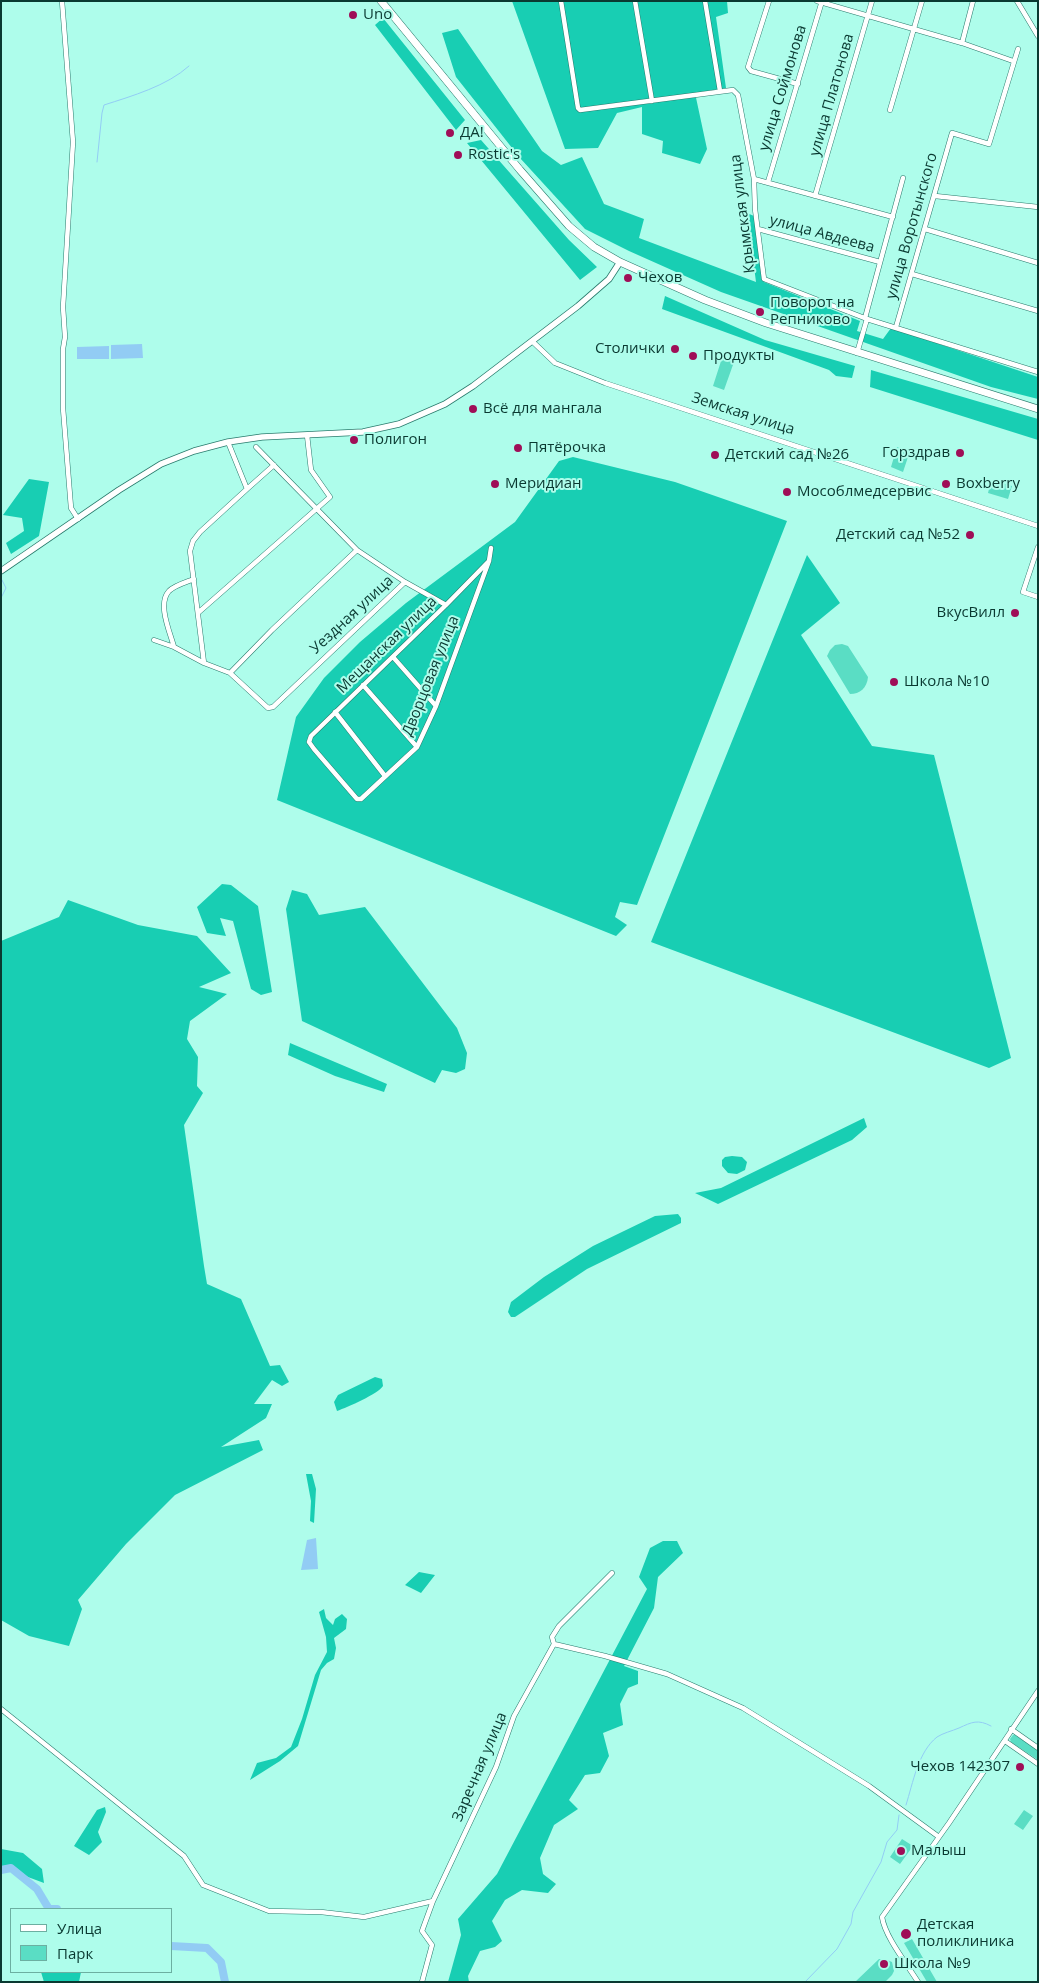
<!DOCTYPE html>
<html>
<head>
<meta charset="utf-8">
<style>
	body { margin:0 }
	#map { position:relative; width:1039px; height:1983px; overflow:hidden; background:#aefdeb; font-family:"Open Sans",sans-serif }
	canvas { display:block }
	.frame { position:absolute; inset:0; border:2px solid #0a3931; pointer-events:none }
	.legend { position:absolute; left:10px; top:1908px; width:162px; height:65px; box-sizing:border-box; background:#aefdeb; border:1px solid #6cafa1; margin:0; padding:6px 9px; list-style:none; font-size:15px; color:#0a3931 }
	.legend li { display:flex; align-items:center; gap:10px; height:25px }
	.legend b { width:25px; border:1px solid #6cafa1 }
</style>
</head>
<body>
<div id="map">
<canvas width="1039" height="1983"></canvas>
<div class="frame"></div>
<ul class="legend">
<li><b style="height:6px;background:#fff"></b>Улица</li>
<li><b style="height:14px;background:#5addc4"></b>Парк</li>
</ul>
</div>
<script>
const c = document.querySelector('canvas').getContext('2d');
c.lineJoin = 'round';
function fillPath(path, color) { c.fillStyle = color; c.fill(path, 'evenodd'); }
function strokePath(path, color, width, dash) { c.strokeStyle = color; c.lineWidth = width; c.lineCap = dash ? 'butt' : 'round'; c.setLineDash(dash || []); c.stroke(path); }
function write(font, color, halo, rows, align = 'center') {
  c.font = font + ' "Open Sans",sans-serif'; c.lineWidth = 4; c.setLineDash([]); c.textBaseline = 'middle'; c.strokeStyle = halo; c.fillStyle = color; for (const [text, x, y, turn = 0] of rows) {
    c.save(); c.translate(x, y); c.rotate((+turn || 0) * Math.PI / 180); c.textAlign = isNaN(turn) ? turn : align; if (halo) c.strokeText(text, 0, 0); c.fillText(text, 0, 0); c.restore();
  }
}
fillPath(new Path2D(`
	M722,358L734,362L724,390L713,386Z
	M897,447L910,451L903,472L891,467Z
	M996,481L1012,486L1008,499L988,493L990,485Z
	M842,644L848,646L868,677C867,688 860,694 850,694L827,656L830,650L835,645Z
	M1013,1735H1015L1038,1750V1760L1011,1742L1010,1739Z
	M1024,1810L1033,1816L1023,1830L1014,1824Z
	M902,1839L913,1846L900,1864L890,1857Z
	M912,1939L937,1982H927L904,1943Z
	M879,1959H885L892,1962L894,1971L892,1975L885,1982H855Z`), '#5addc4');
fillPath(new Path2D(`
	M512,1H727L728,13L716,17L726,88L695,93L707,149L700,164L662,153L663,141L642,134V107L617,113L598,148L565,149Z
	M383,18L465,120L456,130L375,25Z
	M458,29L542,151L561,165L582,157L604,204L644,219L639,238L756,282L747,213L754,216L764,282L860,321L857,331L883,339L891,328L1038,377V399L991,387L721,292L629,251L585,229L520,158L456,77L442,33Z
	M481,140L569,240L597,267L580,280L467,143Z
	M665,296L765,340L855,366L852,378L836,376L829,370L662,309Z
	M871,370L1038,419V440L870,387Z
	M573,457L675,482L787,521L637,905L620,902L615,917L627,925L616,936L277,800L296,717L324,678L360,642L406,603L515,522L559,461Z
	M29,479L49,482L39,536L11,554L6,543L24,531L22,518L3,515Z
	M807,555L840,603L801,635L872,746L934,755L1011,1058L989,1068L651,942Z
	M222,884L231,885L258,906L272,992L261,995L251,989L233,921L220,918L226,936L207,933L197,907Z
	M292,890L307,894L319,915L365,907L457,1028L467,1053L465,1069L456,1073L442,1070L435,1083L302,1021L286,909Z
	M68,900L138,925L197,936L231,973L199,987L227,994L190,1021L187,1039L198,1057L197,1086L203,1093L184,1125L204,1266L207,1284L241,1299L270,1366L280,1365L289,1382L282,1386L272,1380L254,1404H272L266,1418L221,1447L259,1440L263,1450L175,1495L126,1544L78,1600L82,1609L69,1646L29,1636L1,1620V941L59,917Z
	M290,1043L387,1084L384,1092L335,1076L288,1055Z
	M864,1118L867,1127L852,1140L718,1204L695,1193L721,1188Z
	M732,1156L742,1157L747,1162L745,1170L737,1174L728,1173L722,1166V1160L725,1157Z
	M678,1214L681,1218V1223L587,1269L515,1317H511L508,1312L511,1302L544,1277L593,1246L655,1216Z
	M375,1377L382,1379L383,1386C378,1394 348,1407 337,1411L334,1402L338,1395Z
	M306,1474H312L316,1489L314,1523L310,1521L311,1501Z
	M663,1541H677L683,1553L658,1577L654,1608L624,1666L638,1671V1684L628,1688L620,1704L623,1725L603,1733L609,1756L600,1773L585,1775L569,1800L578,1809L554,1825L540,1858L543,1874L556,1884L548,1893L522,1890L505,1900L492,1921L502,1941L495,1947L480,1951L468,1976L469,1982H448L461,1935L458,1919L497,1874L647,1589L639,1577L650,1548Z
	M419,1572L435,1575L421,1593L405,1585Z
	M324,1609L326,1618L333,1625L335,1619L342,1614L347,1619L346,1629L334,1638L336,1648L334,1659L327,1663L321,1670L298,1746L280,1761L250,1780L257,1763L276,1758L291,1747L302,1719L315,1675L327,1652L326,1637L319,1612Z
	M105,1807L106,1812L98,1832L102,1842L89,1855L74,1846L97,1810Z
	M1,1849L23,1853L42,1869L44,1883L1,1867Z
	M41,1972H81L79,1982H44Z`), '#18ceb3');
fillPath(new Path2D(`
	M142,344L143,358L111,359V345Z
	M109,346V359H77V347Z
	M316,1538L318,1569L301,1570L307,1540Z`), '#92ccf4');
strokePath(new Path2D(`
	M97,162L102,113L104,105C132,96 167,86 189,66
	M1,598L6,588L2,580
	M906,1805C913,1783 918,1752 937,1737C943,1733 952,1731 959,1728C972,1722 978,1719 991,1726
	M805,1982L837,1949L851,1924L853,1912L881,1862L887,1842L897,1830L899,1815`), '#92ccf4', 1);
strokePath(new Path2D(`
	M1,1870L11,1868L37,1889L49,1909H57
	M171,1946L207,1948L221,1962L225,1982`), '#92ccf4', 8);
const minor = new Path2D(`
	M62,1L73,142L63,307L65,337L63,349V408L71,508L78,519
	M561,1L578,108L580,110L733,90L738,95L754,179L755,209L764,279L867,319L1038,372
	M635,1L652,101
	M705,1L720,91
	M769,1L748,67L751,71L798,84
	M817,1L962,43L1013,61
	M1017,1L1038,36
	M962,43L973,1
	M890,110L922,1
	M754,179L893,217
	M768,182L822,1
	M815,196L872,1
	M935,196L1038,207
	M758,229L880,262
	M925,229L1038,263
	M912,274L1038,311
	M865,318L903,178
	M896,327L952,133L989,144L1018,49
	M533,342L555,363L605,383L1038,526
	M857,353L867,319
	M247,489L274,465
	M1038,547L1023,592L1038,597
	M489,561L446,605L311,736L309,742L314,749L357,799H361L417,747L436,706L489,561L491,548
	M405,582L446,605
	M199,612L330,497L311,470L307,435
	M154,640L174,647L204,663L230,673L268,708L273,707L405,582L357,550L256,447
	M174,647C170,632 157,604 169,591C175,585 187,582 194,579
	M393,657L436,706
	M204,663L190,551L193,541L200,532L247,489L228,442
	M230,673L272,630L357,550
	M363,685L417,747
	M335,712L385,776
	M554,1644L552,1637L559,1626L612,1573
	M1,1709L184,1856L203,1885L269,1911L321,1912L364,1917L433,1901
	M1011,1729L1038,1748
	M1005,1741L1038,1764
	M422,1982L432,1945L422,1931L433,1901L496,1767L514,1716L554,1644L605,1656L667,1674L743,1708L869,1786L939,1837
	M918,1982C907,1964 885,1937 882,1917L949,1823L1038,1691`);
const tertiary = new Path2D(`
	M1,571L119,490L161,464L194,451L228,442L262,437L363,432L399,424L445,404L473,386L578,306L609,279L620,262`);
const primary = new Path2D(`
	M381,1L520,170L569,226L594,247L620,262L705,300L766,323L1038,409`);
strokePath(minor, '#2a7b6d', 5.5);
strokePath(tertiary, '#2a7b6d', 7);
strokePath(primary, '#2a7b6d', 8);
strokePath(minor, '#fff', 4.5);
strokePath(tertiary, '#fff', 5.5);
strokePath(primary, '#fff', 7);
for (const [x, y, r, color] of [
	[353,15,5,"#9f0e57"],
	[450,133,5,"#9f0e57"],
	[458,155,5,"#9f0e57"],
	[628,278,5,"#9f0e57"],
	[760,312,5,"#9f0e57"],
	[675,349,5,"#9f0e57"],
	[693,356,5,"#9f0e57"],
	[473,409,5,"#9f0e57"],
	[354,440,5,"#9f0e57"],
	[518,448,5,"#9f0e57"],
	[960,453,5,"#9f0e57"],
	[715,455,5,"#9f0e57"],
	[495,484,5,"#9f0e57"],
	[946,484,5,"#9f0e57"],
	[787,492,5,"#9f0e57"],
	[970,535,5,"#9f0e57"],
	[1015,613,5,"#9f0e57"],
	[894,682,5,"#9f0e57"],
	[1020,1767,5,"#9f0e57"],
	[901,1851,5,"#9f0e57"],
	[906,1934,6,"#9f0e57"],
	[884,1964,5,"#9f0e57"]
]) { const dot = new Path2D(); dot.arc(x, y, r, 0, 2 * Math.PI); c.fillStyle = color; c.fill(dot); strokePath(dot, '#aefdeb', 2); }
write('15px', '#0a3931', '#aefdeb', [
	["Uno",363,15],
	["ДА!",460,133],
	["Rostic's",468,155],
	["Чехов",638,278],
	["Поворот на",770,303],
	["Репниково",770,320],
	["Столички",665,349,"right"],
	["Продукты",703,356],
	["Всё для мангала",483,409],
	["Полигон",364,440],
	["Пятёрочка",528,448],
	["Горздрав",950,453,"right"],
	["Детский сад №26",725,455],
	["Меридиан",505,484],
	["Boxberry",956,484],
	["Мособлмедсервис",797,492],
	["Детский сад №52",960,535,"right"],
	["ВкусВилл",1005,613,"right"],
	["Школа №10",904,682],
	["Чехов 142307",1010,1767,"right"],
	["Малыш",911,1851],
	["Детская",917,1925],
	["поликлиника",917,1942],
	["Школа №9",894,1964]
], 'left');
write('15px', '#0a3931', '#aefdeb', [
	["улица Соймонова",783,88,-73],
	["улица Платонова",832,95,-74],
	["Крымская улица",743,214,-97],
	["улица Воротынского",912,226,-74],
	["улица Авдеева",822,234,15],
	["Земская улица",743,414,18],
	["Уездная улица",352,615,-43],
	["Мещанская улица",387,645,-44],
	["Дворцовая улица",431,676,-68],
	["Заречная улица",480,1767,-67]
]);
</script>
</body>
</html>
